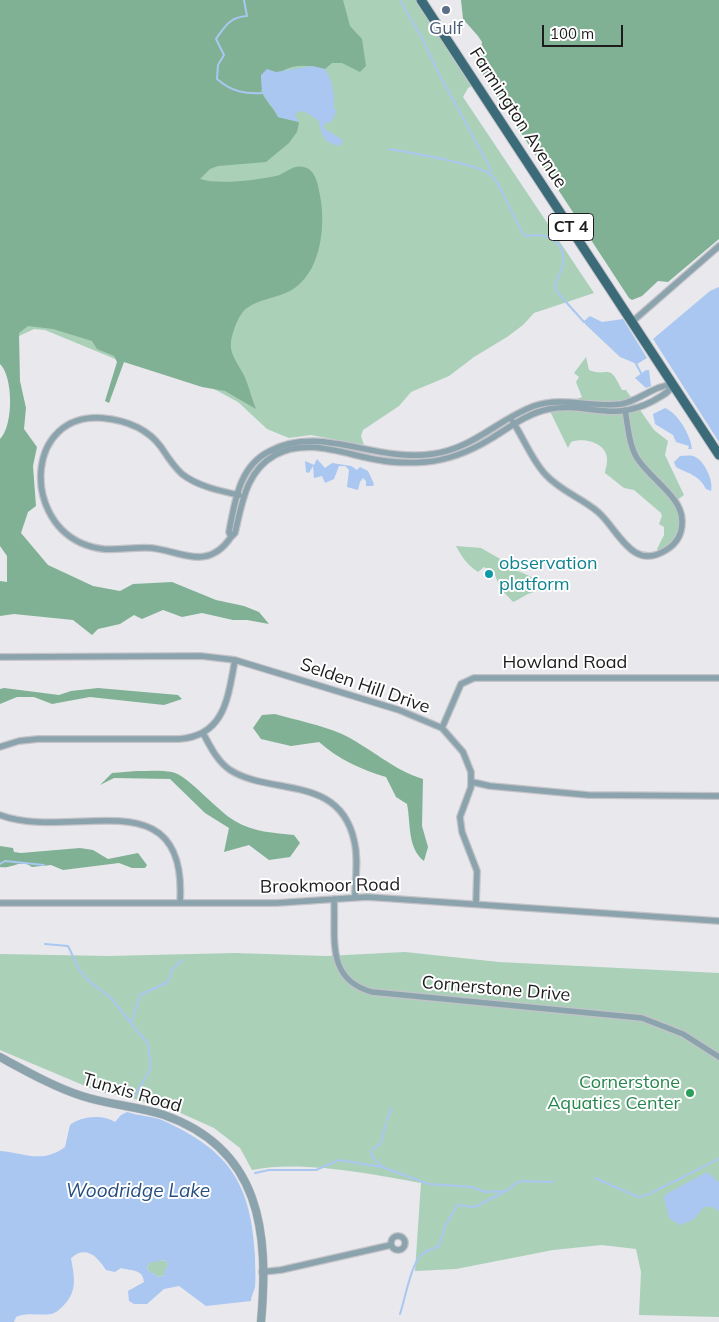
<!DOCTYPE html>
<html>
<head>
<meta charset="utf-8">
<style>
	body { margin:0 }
	#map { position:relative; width:719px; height:1322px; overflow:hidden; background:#e8e8ed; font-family:Mulish,sans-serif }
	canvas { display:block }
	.scale { position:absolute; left:542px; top:25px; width:81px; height:22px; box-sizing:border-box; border:2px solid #1d1d1e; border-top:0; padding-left:6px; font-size:15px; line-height:18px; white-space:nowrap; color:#1d1d1e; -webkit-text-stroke:4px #fff; paint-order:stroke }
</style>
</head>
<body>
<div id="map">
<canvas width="719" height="1322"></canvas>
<div class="scale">100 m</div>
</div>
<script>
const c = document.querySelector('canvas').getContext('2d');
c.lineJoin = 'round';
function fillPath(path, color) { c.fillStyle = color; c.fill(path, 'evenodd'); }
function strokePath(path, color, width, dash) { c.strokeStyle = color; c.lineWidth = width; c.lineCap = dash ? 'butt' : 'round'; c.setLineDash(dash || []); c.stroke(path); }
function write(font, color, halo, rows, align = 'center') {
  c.font = font + ' Mulish,sans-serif'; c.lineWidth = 4; c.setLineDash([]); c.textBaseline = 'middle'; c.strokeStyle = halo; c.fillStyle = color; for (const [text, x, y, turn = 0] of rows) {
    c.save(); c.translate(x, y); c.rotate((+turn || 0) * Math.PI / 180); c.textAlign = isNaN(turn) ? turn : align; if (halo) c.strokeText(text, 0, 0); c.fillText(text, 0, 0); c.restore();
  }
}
fillPath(new Path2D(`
	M0,0H421L476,84L468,88L463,97L594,293L534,313L523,325L507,337L474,357L449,376L411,392L399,406L363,430L361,436L364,445L311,435L289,438L267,429L238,402L201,382L120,361L45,330L34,329L0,345Z
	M586,357L589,370C609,378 608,361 622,390H626L654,430L668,441L665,455L684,495L676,501C685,530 682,536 660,554L657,549L664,535V527L659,524L662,516L661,513L634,490L624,488L605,473C605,469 607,466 607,462C609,443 584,437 571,442L568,448L549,409H576L577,399L582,397L576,382L579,377L574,373Z
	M456,546L481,548L502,560L509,567L534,578L538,586L534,592C525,594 521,599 513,602L500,588L494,572L484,567L478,572C467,565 462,557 456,546Z
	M405,952L499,962L719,973V1317L639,1315L641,1272L636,1249L602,1245L553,1250L456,1269L415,1271L421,1183C372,1174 301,1160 252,1170L240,1148L214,1128L176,1111L135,1099L97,1091L0,1050V954L108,956L235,953L326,956Z
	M159,1260L166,1261L168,1265L165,1275L159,1277L149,1271L147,1267L150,1262Z`), '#aad0b8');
fillPath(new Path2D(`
	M0,0H343L350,26L362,39L366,66L360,72L342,63H332L325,69C295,61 280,67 261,90C265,101 273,107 278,117L299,122L297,132L289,143L266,162L218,166L210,169L200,179C219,185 256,180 276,176C285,174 293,164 304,167C316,170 318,185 320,195C326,227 321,274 290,291C277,298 259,299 247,308C239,313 232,333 231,342C229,356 242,368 246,380C250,390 252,400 256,409L225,391L202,387L124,362L109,403L105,401L117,362L114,356L97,349L92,341L53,329L28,326L19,333L20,381L26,408L24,429L37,447L33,466L36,506L28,512L21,533L48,565L93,586L120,591L133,584L172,582L216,600L244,606L259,612L269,624L247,620H233L202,613L182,617L163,610L142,619L134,615L120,624L98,629L92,635L73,620L14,614L0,616V581L7,582V556L0,546V439C14,425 13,376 0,364Z
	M461,0H719V239L668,282L658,281L642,296L632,300L629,298L478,67L482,42L478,36L463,19Z
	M4,688L59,695L71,691L98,688L178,695L182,699L164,705L90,697L52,704L34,697H17L0,704V689Z
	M275,714C296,720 321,725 342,734C369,747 395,771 423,779L422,826L428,847L424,861C407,848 411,823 407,804L396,797L386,777C362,770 338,759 319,742L291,746L261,739L253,728L262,715Z
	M137,771C148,771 161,770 172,772C188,775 217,811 235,821C253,832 274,833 294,835L300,843L290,857L269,860L249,845L224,852L229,828L205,813L170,779L114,778L100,785L112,773Z
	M0,846L13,848L14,852L21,853L80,848L93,850L108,859L138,853L147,865L145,868H132L119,863L63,870L51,865L32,867C21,858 13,869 0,867Z`), '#80b194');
fillPath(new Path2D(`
	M312,66L325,69C334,82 334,95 334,109L337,110L332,121L325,124L323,128L343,140L340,146C325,143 321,136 319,121L305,112L298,111L295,115L299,122L278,117C269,96 261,104 261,75L267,69L276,72Z
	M719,287V442L653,339L710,291Z
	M590,316L602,322L623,319L647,358L637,364L620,357L585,324L584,321Z
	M646,370H649L651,386L646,388L635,378Z
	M665,408C678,413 691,436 692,449H688L689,446L676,442L673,435L655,424L653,414Z
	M680,456C684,456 689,455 693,456C704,459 714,481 711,491L706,489C699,475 689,474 676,467L674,462Z
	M317,459L325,468L332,463L351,466L357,470L360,467L368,471L374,484L373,486H366V481L363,478L360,482L358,490L347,487L349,470L345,466H339L334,479L325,483L322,476L314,478L313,466L309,473L306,472L305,461L314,465Z
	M127,1112C139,1116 153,1116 164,1121C230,1151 251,1184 255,1256C255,1266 256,1278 255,1287C254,1292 251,1296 251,1301L206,1306L179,1286L164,1289L147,1304H134L129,1301L128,1291L144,1282C143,1269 132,1271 121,1268L115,1272L106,1270C97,1256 86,1245 71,1258C74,1277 78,1290 64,1305C60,1309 56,1313 51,1314C39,1316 28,1312 16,1317L14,1322H0V1151C25,1153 42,1164 65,1147L70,1125C81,1116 103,1114 115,1122L121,1115ZM159,1260L166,1261L168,1265L164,1272L165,1275L159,1277L149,1271L147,1267L150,1262H157Z
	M707,1172L719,1182V1211L713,1207H704L693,1220L680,1225L669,1218L664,1198L666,1194Z`), '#a9c7f0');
strokePath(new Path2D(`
	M244,0L247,16C230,17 225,26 216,39L224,55L218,65L217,79C232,92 245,94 263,93
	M400,0L423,40L436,68L490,168V174
	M389,149C407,152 480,164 491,175C505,189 512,219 525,236C561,231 573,253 555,284L557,292L584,322
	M635,362L641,373
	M0,864L5,861L44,865
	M45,944L68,946L80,971L90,982L111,998L148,1044L151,1068L134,1097
	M132,1021L140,995L166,983L169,980L172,970L182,960
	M387,1120L392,1108
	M381,1166L371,1155L372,1150L381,1143L386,1123
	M255,1173L269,1170H316L339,1160L382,1167L429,1184L472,1187L485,1192L507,1191L516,1183L523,1181L553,1182
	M595,1178L638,1197L647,1195L719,1159
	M400,1314C405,1299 411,1265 421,1255C425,1251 433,1249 439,1246L445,1227L457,1205L475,1207L504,1192`), '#a9c7f0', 2);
const minor = new Path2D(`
	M633,321L719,246
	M673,385C669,393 661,396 653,401C611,423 589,402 549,409C528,413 510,427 492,438C471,451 449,460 425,462C409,463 394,463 379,460C346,455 308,437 275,455C246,471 242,503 235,533L231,537L229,532C235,501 239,466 270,451C321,424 375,463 433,454C474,448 497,420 534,406C563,396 592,408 621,404C639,401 656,384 673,385Z
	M513,422C524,439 532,460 545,474C560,491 582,498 598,512C618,529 632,572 666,550C676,544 682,535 682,522C683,497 650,479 637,458C629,445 628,426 625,410
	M231,537C208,571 183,552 152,548C126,546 108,555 81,543C22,516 27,413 102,418C124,420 147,428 161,447C167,456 173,466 182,474C197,486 220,491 239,495
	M0,657L201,656L235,660L399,710L442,728L463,752L471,772V787L460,817L462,832L477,871L476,904
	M442,728L461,684L474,678H719
	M203,733C210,746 217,761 230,770C271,796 339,774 354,840C359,859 355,879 355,897
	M0,747L19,741L38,739H179C225,736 228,697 235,660
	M472,782L490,786L588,795L719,796
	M0,815C72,842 188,775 180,903
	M334,899C336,938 325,979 372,992L642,1018L683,1034L719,1057
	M0,903H277L367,897L719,921
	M391 1243a7 7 0 1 1 14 0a7 7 0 1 1-14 0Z
	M262,1272L281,1270L391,1245`);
const tertiary = new Path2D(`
	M0,1057C26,1071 54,1087 82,1096C109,1105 137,1106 164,1115C261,1149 269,1232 261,1322`);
const primary = new Path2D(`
	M421,0L719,455`);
strokePath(minor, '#c3c3c8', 8);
strokePath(tertiary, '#c3c3c8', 9);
strokePath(primary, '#c3c3c8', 11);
strokePath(minor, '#8ba3ac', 5.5);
strokePath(tertiary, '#8ba3ac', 8);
strokePath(primary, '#3b6a79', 9);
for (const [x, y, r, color] of [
	[446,10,5,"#5c6f8a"],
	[489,574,5,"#0f9aa8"],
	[690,1093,5,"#2e9e5b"]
]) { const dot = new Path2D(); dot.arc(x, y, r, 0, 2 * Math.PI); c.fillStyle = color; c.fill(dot); strokePath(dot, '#fff', 2); }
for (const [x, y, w] of [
	[571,227,45]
]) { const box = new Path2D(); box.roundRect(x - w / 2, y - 13.5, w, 27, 4); c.fillStyle = '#fff'; c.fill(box); strokePath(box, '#1d1d1e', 1); }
write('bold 16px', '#1d1d1e', null, [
	["CT 4",571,227]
]);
write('18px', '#4e5e75', '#fff', [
	["Gulf",446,29]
]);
write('18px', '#1d1d1e', '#fff', [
	["Farmington Avenue",518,118,57],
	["Howland Road",565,663],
	["Selden Hill Drive",365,686,19],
	["Brookmoor Road",330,886,-1],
	["Cornerstone Drive",496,989,5],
	["Tunxis Road",132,1093,16]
]);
write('18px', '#0d838f', '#fff', [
	["observation",499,564],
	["platform",499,585]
], 'left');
write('18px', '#27864d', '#fff', [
	["Cornerstone",680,1083],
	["Aquatics Center",680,1104]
], 'right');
write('italic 19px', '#274e81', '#fff', [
	["Woodridge Lake",138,1191]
]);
</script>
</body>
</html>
